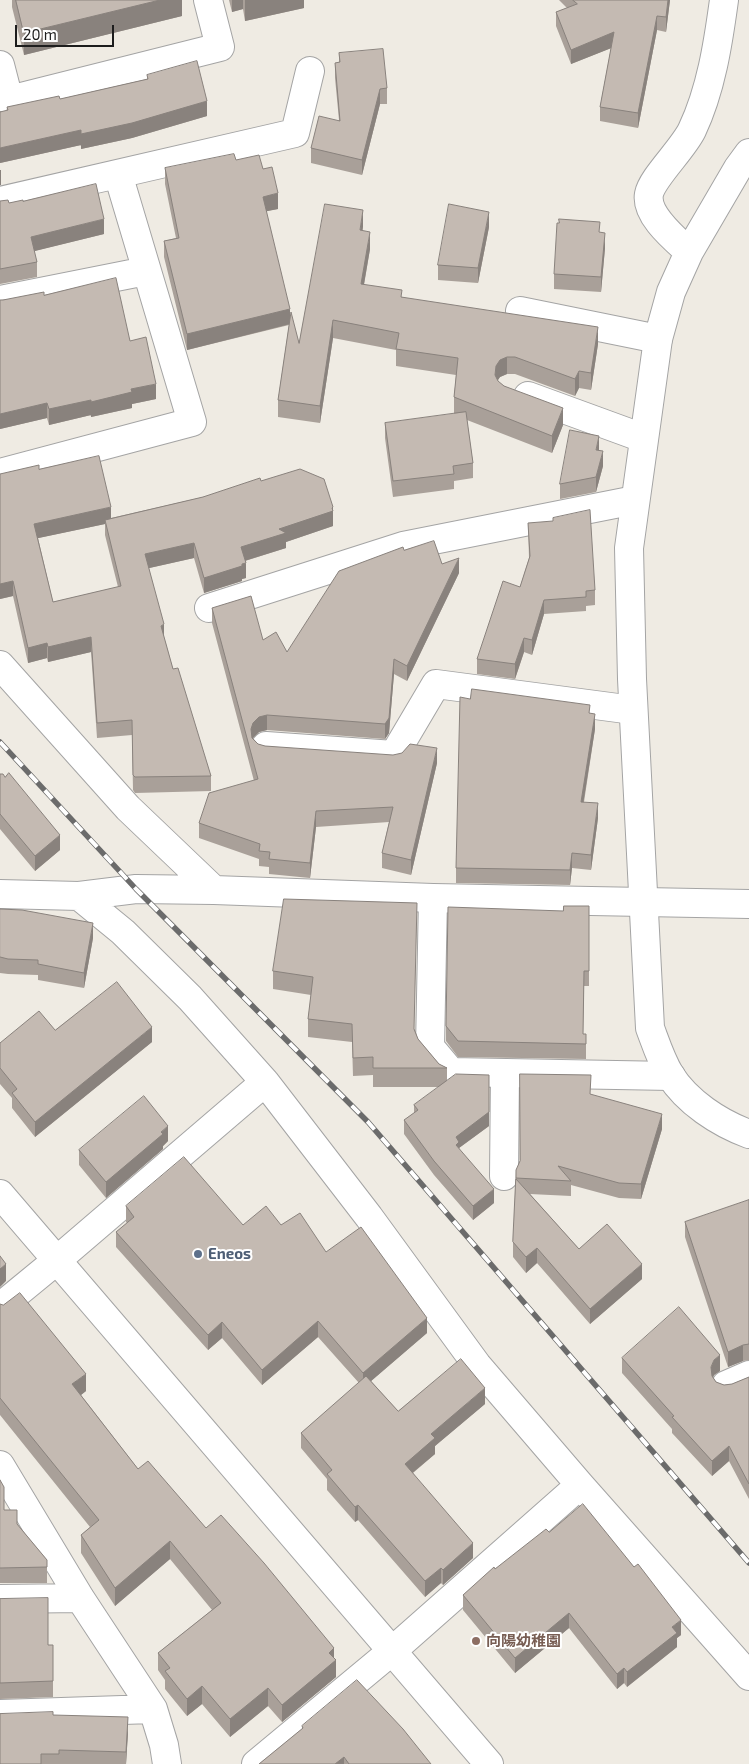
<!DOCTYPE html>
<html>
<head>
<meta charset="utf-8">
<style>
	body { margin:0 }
	#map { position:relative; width:749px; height:1764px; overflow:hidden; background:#efebe3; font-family:"Exo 2",sans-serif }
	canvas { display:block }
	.scale { position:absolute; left:15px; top:25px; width:99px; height:22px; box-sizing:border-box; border:2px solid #1d1d1d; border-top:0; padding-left:6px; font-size:15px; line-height:18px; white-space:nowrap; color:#1d1d1d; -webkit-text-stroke:4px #fff; paint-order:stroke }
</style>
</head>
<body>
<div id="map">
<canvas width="749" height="1764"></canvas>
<div class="scale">20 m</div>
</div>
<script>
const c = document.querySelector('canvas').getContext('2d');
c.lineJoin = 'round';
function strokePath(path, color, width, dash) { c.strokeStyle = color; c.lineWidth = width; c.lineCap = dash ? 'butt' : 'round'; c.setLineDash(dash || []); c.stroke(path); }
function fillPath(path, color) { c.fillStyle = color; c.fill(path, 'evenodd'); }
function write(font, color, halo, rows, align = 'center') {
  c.font = font + ' "Exo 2","Noto Sans JP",sans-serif'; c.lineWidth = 4; c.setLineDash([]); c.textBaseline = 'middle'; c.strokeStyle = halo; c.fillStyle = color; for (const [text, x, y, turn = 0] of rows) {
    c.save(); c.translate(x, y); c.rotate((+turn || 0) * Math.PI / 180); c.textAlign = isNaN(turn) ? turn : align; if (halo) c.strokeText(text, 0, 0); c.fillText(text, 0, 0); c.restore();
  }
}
const minor = new Path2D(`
	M0,65L9,100L220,47L208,0
	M0,201L295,133L310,71
	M0,300L146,271
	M520,311L658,339
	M528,396L643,438
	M0,473L192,422L118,174
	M209,608L403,546L635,500
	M0,665L128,808L214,890
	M266,746L394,755L436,684L633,710
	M0,894L79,896L136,889L214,890L433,898L749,904
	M79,896L123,932L190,998L265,1082L369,1217L477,1365L580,1485L749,1676
	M433,898L430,1047L451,1072L671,1076
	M504,1176L505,1073
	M0,1307L56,1261L265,1082
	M726,1385L749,1375
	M0,1465L80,1598L153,1709L164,1745L167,1764
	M0,1599L80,1598
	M0,1714L153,1709
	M256,1764L392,1651L580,1485`);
const tertiary = new Path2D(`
	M724,0C718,44 711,90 692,130C683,149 652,178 649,194C645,215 675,239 689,252L671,292L658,339L629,548L632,679L650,1028C656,1044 661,1060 670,1075C687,1102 719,1123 749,1134
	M689,252L738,168L749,153
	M0,1194L489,1764`);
strokePath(minor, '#a4a4a4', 30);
strokePath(tertiary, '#a4a4a4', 30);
strokePath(minor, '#fff', 28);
strokePath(tertiary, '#fff', 28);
const rail = new Path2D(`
	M0,742L136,889L368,1122L749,1563`);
strokePath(rail, '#6b6b6b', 5.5);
strokePath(rail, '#fff', 4, [11]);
fillPath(new Path2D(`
	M12,0H182V16L24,55L12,7Z
	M229,0H304V8L245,21L243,9L232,12Z
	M559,0H670L666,32L657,30L638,128L600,121V107L611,48L571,64L556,26V12L567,8Z
	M339,53L387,88V104H380L362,175L311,163V148L339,120L335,78V63L339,62Z
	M147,75L207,116L132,138L81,149V145L0,163L7,107L60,99L147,79Z
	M236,160L263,169L278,209L266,211L290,315L299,343L363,227L362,231L370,249L364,285L402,297L598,344L591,390L579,388L575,396L515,374H507L500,377L497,381L504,386L563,425L552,453L467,420L473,463V478L454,481V489L393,497L385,438V423L454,414V397L456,375L396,366V350L333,338L320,423L278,417V400L289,325L187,350L164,257V241L176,238L165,184V168Z
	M0,201L9,203L23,201L104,234L34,251L37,262V277L0,284Z
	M489,227L478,283L438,280V265Z
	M600,232L605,248L601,292L554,289V274Z
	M44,295L130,341L156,399L132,404V408L91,417V415L49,425L47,418L0,429V300Z
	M599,450L603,466L596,492L560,499V484Z
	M39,469L111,518L203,497L261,481L333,507V526L286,542V548L245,561L246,578L242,579V581L204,593L194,558L149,568L164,637L173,669L211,776V791L135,793L133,790L132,735L97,738L91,652L48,662L47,658L28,663L13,596L0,599V474ZM105,524V535L118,587L53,602L38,538Z
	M528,523L595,590V605L586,606V611L544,614L532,655L524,652L515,679L477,674V659L520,587L529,558Z
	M404,550L442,564L459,573L407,681L394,674L389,733L385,739L267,730L259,732L253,738L258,744L265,746L437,763L411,875L382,868V853L389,822L316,827L310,878L269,874V867L259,866V859L199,838V823L254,781L212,623V608L263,640L287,652Z
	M470,699L590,713L595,729L584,802L598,818L591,870L572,868L570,885L456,883V868Z
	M0,774L60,850L35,871L0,829Z
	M284,899L415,1030L418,1039L439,1064L447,1068V1081L489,1126L459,1148L494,1203L473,1220L434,1175L404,1134V1120L414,1113V1105L439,1087H373V1075L353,1076L352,1042L308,1037V1019L311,995L273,989V971Z
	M589,906V986H584L583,1034H586V1059L458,1057L446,1041V1026L563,911Z
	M0,909L93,938L84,988L38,980V975L8,974L0,973Z
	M55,1030L152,1042L35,1137L12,1108V1098L0,1084V1043Z
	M591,1095L662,1129L641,1199L619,1198L571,1185V1196L530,1194L579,1249L642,1279L590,1324L537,1263L526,1273L513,1257V1242L516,1170Z
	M168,1141L163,1146V1149L106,1198L79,1165V1150Z
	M749,1200V1360L743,1361L728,1367L685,1237V1222Z
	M126,1206L243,1225H281L326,1252L427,1333L371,1381L398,1411L485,1404L435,1446V1454L413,1473L473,1558L443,1585L441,1583L425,1597L358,1520L355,1522L327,1490V1479L301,1448V1433L359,1383L318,1337L262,1385L222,1338L208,1350L116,1247V1232L127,1223L126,1222Z
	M0,1304L86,1391L81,1395L138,1469L206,1528L334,1658L336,1677L282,1722L268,1706L230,1737L202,1704L187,1716L165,1689V1680L158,1670V1653L212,1610L170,1559L115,1606L81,1553V1535L90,1527L0,1415Z
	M622,1358L720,1371L714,1375L713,1377L716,1382L724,1385L732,1384L749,1377V1499L729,1461L712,1476L672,1433V1429L622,1373Z
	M0,1480L4,1510L17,1524L47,1560V1583H0Z
	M549,1532L681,1635L677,1638V1647L627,1687L624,1683L617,1689L569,1628L515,1673L463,1610V1595L495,1569Z
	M0,1599L48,1645H53V1697L0,1699Z
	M53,1715L128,1732L126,1764H0Z
	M302,1726L431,1764H259L302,1729Z`), '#a9a099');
fillPath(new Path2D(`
	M160,0H182V16L24,55V33Z
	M232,0H243V9L232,12Z
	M245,0H304V8L245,21Z
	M668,0H670L666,32V17Z
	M657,16V30L638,128V113Z
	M614,32V47L571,64V50Z
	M380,89V104L362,175V160Z
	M207,101V116L132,138L81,149V134Z
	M81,130V145L0,163V148Z
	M0,170H1V185H0Z
	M278,193V209L263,212V197Z
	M363,210V227L360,247V230Z
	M489,212V227L478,283V268Z
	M104,219V234L31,252V237Z
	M370,232V249L361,301V284Z
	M605,233V248L601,292V277Z
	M290,309V324L187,350V334Z
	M333,320V338L320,423V406Z
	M598,327V344L591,390V373Z
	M507,357V374L500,377L496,383L495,375L496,366L500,360Z
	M579,371V388L575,396V379Z
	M156,384V399L132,404V408L91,417V402L131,389Z
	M91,400V415L49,425V409Z
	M47,403V418L0,429V414Z
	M563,408V425L552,453V436Z
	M599,436V451L596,450Z
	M603,451V466L596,492V477Z
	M111,507V522L105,520V524L34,539V524Z
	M333,507V526L286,542V548L241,562V547L279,529Z
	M194,543V558L145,569V554Z
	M459,558V573L407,681V666Z
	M246,563V578L242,579V581L204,593V578Z
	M13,581V596L0,599V584Z
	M544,600V614L532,655V640Z
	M164,624V639L161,626Z
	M91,637V652L48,662V647Z
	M524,638V652L515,679V664Z
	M47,643V658L28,663V648Z
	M394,659V674L389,733L385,739V724Z
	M595,714V729L581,817V802Z
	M267,715V730L259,732L253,738L251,744V729L253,723L259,717Z
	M437,748V763L411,875V860Z
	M598,803V818L591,870V855Z
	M316,811V827L310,878V863Z
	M60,835V850L35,871V856Z
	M572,853V868L570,885V870Z
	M93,923V938L84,988V973Z
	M152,1027V1042L35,1137V1122Z
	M489,1075V1126L459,1148L456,1158V1137Z
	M662,1114V1129L641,1199V1184Z
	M168,1126V1141L163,1146V1149L106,1198V1182Z
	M494,1189V1203L473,1220V1206Z
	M537,1248V1263L526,1273V1257Z
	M6,1264V1281L0,1287V1269Z
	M642,1264V1279L590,1324V1309Z
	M427,1318V1333L363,1388V1373Z
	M318,1321V1337L262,1385V1370Z
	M222,1322V1338L208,1350V1335Z
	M743,1345V1361L728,1367V1352Z
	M720,1355V1371L714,1375L711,1383V1367L714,1360Z
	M86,1374V1391L72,1402V1384Z
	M485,1388V1404L435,1446V1454L405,1479V1464L431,1434Z
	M729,1446V1461L712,1476V1461Z
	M358,1505V1520L355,1522V1507Z
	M170,1541V1559L115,1606V1588Z
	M473,1543V1558L443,1585V1570Z
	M441,1568V1583L425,1597V1581Z
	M569,1613V1628L515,1673V1658Z
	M681,1620V1635L677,1638V1647L627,1687V1672L672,1627Z
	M334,1648V1661L336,1660V1677L282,1722V1705L329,1653Z
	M624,1668V1683L617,1689V1674Z
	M202,1686V1704L187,1716V1699Z
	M268,1688V1706L230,1737V1719Z
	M128,1717V1732L126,1764V1752Z
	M344,1757V1764H335Z`), '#89827d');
const building = new Path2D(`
	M16,0H160L24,33Z
	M573,0H668L666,17L657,16L638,113L600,107L614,32L571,50L556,12L577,4Z
	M383,49L387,88L380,89L362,160L311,148L319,116L340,121L335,63L340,62L339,53Z
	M197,61L207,101L132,123L81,134V130L0,148V112L8,110L7,107L59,96L60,99L148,79L147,75Z
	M234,154L236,160L259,155L263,169L272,167L278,193L263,197L290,309L187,334L164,241L179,238L165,168Z
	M96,184L104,219L31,237L37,262L0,269V201L8,200L9,203L23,200V201Z
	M325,204L363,210L360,230L370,232L361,284L402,290L401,297L598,327L591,373L579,371L575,379L515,357H507L500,360L496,366L495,375L498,381L504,386L563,408L552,436L454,397L458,358L396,349L399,333L333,320L320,406L278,400L291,312L299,343Z
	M449,204L489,212L478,268L438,265Z
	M559,219L600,222L599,232L605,233L601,277L554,274L557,223H559Z
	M116,278L130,341L146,337L156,384L131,389L132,392L91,402V400L49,409L47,403L0,414V300H3L44,292V295Z
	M466,412L473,463L453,466L454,474L393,481L385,423Z
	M570,430L599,436L596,450L603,451L596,477L560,484Z
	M99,456L111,507L34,524L53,602L121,586L105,520L203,497L260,478L261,481L300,469L324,479L333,507L332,508L333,511L279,529L286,533L241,547L246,563L242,564V566L204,578L194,543L145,554L164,624L161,626L173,669L178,668L211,776L135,777L133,775L132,720L97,723L91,637L48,647L47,643L28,648L13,581L0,584V474L39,465V469Z
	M590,510L595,590L586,591V597L544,600L532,640L524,638L515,664L477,659L503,581L520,587L530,556L528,523L553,521V518Z
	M434,541L442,564L459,558L407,666L394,659L389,718L385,724L267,715L259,717L253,723L251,729L252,738L258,744L265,746L393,755L402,753L410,744L437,748L411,860L382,853L393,807L316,811L310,863L269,859L270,852L259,851L260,844L199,823L209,793L258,779L212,608L251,596L263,640L276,632L287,652L339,571L403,547L404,550Z
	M472,689L590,705L589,713L595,714L581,802L598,803L591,855L572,853L570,870L456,868L460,697L470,699Z
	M9,773L60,835L35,856L0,814V774H3L5,777Z
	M284,899L417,903L414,1029L418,1039L439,1064L447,1068H373V1057L353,1058L352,1024L308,1019L313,977L273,971Z
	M564,906H589V971H584L583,1034H586V1044L458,1041L446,1026L448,907L563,911Z
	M0,909L22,910L93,923L84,973L38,964V960L8,959L0,957Z
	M117,982L152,1027L35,1122L12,1093L17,1089L0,1068V1043L39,1011L55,1030Z
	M456,1074L489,1075V1112L456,1137L459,1142L456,1145L494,1189L473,1206L434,1161L404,1120L418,1110L414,1105Z
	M520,1074L591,1075L590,1094L662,1114L641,1184L619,1183L558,1166L571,1181L516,1178V1170L520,1161Z
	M144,1096L168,1126L161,1132L163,1134L106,1182L79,1150Z
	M184,1157L243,1225L266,1206L281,1225L300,1213L326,1252L361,1227L427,1318L363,1373L318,1321L262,1370L222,1322L208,1335L116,1232L134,1217L126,1206Z
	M516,1179L579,1249L607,1224L642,1264L590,1309L537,1248L526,1257L513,1242Z
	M749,1200V1344L743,1345L728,1352L685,1222Z
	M0,1256L6,1264L0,1269Z
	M20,1293L86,1374L72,1384L138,1469L148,1461L206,1528L221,1515L264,1563L334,1648L329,1653L336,1660L282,1705L268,1688L230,1719L202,1686L187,1699L165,1671L170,1668L158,1653L221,1603L170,1541L115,1588L81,1535L99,1520L0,1398V1304L3,1305Z
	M679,1307L720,1355L714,1360L711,1367L712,1376L716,1382L724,1385L732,1384L749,1377V1484L729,1446L712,1461L672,1417L674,1416L622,1358Z
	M461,1359L485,1388L431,1434L435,1438L405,1464L473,1543L443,1570L441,1568L425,1581L358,1505L355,1507L327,1474L332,1470L301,1433L366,1376L398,1411Z
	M0,1480L4,1487V1510H17V1524L47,1560V1567L0,1568Z
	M583,1504L634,1567L638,1564L681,1620L672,1627L677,1633L627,1672L624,1668L617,1674L569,1613L515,1658L463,1595L494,1567L495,1569L546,1529L549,1532Z
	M48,1598V1645H53V1681L0,1683V1599Z
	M357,1680L403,1729L431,1764H349L344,1757L335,1764H259L303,1728L302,1726Z
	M53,1712V1715L128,1717L126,1752L59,1750V1754H41V1764H0V1714Z`);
fillPath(building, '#c4bab2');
strokePath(building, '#89827d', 1);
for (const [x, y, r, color] of [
	[198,1254,5,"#5c6f8a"],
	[476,1641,5,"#8d6e63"]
]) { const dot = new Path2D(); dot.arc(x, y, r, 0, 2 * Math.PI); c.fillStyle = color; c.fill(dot); strokePath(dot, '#fff', 2); }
write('bold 15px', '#4e5e75', '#fff', [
	["Eneos",208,1254]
], 'left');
write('bold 15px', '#785e54', '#fff', [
	["向陽幼稚園",486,1641]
], 'left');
</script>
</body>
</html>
